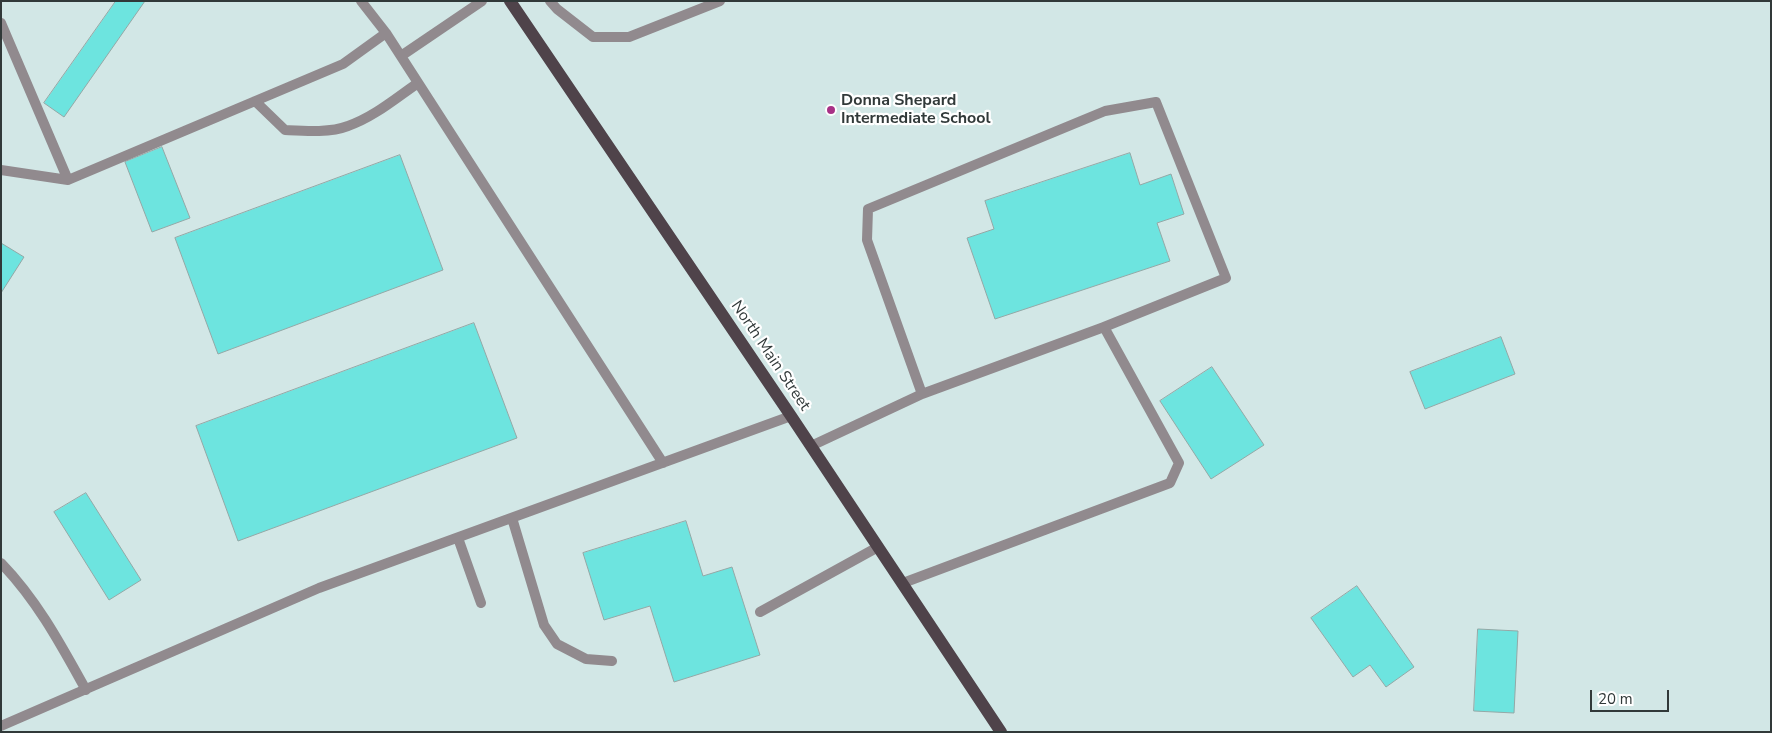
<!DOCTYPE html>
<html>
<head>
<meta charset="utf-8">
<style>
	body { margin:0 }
	#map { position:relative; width:1772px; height:733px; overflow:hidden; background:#d2e7e6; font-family:"Nunito Sans",sans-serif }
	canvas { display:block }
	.frame { position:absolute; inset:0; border:2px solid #313939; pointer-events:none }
	.scale { position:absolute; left:1590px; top:690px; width:79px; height:22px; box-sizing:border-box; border:2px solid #313939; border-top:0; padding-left:6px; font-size:15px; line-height:18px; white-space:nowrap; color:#313939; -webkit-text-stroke:4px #fff; paint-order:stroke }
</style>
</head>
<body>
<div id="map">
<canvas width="1772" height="733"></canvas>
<div class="frame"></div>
<div class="scale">20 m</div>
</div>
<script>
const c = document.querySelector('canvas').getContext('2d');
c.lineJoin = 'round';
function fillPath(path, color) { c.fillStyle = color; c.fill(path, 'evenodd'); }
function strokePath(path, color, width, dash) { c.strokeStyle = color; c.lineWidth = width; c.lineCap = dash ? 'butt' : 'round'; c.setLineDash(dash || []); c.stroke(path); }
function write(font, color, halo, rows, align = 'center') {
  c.font = font + ' "Nunito Sans",sans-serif'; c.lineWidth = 4.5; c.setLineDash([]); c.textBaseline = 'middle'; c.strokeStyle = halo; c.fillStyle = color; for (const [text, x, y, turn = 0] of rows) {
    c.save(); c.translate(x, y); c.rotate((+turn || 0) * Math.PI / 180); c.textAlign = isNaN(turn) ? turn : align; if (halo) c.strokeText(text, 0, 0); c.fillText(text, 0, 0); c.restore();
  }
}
const building = new Path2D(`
	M116,1H145L64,117L44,103Z
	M162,147L190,218L152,232L125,162Z
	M1130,153L1140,185L1171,174L1184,214L1157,223L1170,261L995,319L967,238L994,229L985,201Z
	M400,155L443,270L218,354L175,238Z
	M1,243L24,257L1,293Z
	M474,323L517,438L238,541L196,426Z
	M1501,337L1515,374L1425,409L1410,372Z
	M1212,367L1264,445L1211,479L1160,401Z
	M86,493L141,580L109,600L54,512Z
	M686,521L703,576L732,567L760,655L674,682L650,606L604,620L583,553Z
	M1357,586L1414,667L1386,687L1370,665L1353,677L1311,618Z
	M1478,629L1518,631L1514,713L1474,711Z`);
fillPath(building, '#6de4df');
strokePath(building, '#93a8a6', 1);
strokePath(new Path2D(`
	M361,1L386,33L663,463
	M550,1L557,9L593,37H629L720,1
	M1,23L68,180L343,64L386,33
	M401,56L482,1
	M255,101L285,130C304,131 330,133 348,126C374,117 396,98 418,83
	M1,170L68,180
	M922,394L1104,327
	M811,446L922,394L867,240L868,209L1105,111L1156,102L1226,278L1104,327L1179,463L1170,483L903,583
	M512,518L544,625L557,644L586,659L612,661
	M458,538L481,603
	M1,563C37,600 61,645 86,690
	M760,612L878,547
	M1,726L319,588L791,416`), '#918a8e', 10);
strokePath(new Path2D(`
	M510,1L791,416L1001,732`), '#4f434a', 12);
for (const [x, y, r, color] of [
	[831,110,5,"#a83187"]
]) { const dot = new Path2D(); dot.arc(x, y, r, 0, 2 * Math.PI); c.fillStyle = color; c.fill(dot); strokePath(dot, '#fff', 2); }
write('bold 16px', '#313939', '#fff', [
	["Donna Shepard",841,101],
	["Intermediate School",841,119]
], 'left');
write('16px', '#313939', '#fff', [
	["North Main Street",770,356,56]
]);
</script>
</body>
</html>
